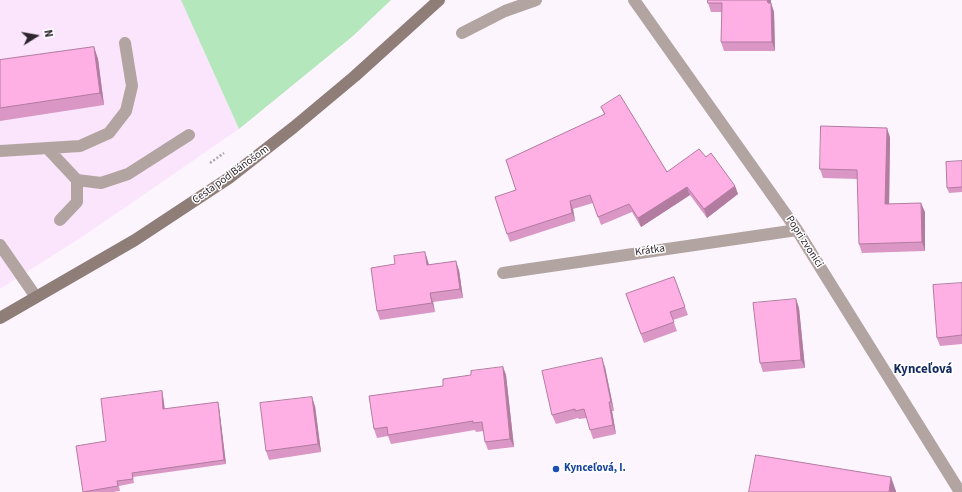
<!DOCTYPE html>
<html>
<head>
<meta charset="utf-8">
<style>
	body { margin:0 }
	#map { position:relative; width:962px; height:492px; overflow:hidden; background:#fdf5fe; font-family:"Source Sans 3",sans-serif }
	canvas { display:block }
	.north { position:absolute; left:16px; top:16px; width:40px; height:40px; -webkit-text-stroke:3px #fff; paint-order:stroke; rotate:79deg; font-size:11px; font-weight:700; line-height:16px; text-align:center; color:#2d252d }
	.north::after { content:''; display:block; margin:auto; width:14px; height:18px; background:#2d252d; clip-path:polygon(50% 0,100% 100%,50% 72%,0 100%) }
</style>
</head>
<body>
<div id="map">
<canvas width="962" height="492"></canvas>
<div class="north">N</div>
</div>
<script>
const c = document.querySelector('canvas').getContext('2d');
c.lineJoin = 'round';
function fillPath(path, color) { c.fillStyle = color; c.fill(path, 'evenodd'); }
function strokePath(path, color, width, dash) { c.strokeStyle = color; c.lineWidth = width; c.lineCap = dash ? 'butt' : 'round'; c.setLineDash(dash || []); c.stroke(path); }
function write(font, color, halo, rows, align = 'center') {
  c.font = font + ' "Source Sans 3",sans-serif'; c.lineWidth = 3; c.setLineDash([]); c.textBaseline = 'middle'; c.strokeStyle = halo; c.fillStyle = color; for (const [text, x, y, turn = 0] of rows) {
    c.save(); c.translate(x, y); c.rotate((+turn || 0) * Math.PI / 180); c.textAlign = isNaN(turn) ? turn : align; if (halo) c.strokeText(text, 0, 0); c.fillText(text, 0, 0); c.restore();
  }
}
fillPath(new Path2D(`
	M0,0H181L239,129L85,235L0,289Z`), '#fae5fc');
fillPath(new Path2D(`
	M181,0H391L353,36L239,129Z`), '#b4e7bc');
strokePath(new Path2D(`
	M210,163L224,153`), '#ada5ad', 2.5, [2, 2]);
strokePath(new Path2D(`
	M47,148L77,180L101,183L128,174L189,135
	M0,151L80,146L109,133L126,111L132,86L125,43
	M60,220L77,202V180
	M0,245L36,297`), '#b2a5a1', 12);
strokePath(new Path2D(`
	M634,0L797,230L960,492
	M462,33L505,11L536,0
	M503,273L797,230`), '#b2a5a1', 12);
strokePath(new Path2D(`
	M0,318L135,240L229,178L294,127L355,76L439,0`), '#8f7d77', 12);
fillPath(new Path2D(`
	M708,3H771L774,12L775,51H724L721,42L722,12H711Z
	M94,47L98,59L104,105L0,121V60Z
	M601,107L667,172L706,157L735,186L738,194L707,218L690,195L641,227L632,212L601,225L593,203L573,209L575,221L510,242L507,234L516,190L604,114Z
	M890,137L889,204L925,212V251L862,253L859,244L858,179L823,178L820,169Z
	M962,161V192L949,193L947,188Z
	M428,261L429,265L459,270L463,298L433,302L435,312L380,320L377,311Z
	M674,277L688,315L673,320L677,331L644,343L626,294Z
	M962,283V344L940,346L937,338Z
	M796,299L799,308L805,368L763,372L760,363Z
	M503,367L506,375L514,447L488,450L485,442L484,431L476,432L475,430L391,444L388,436L377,438L374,429L443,386Z
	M605,367L614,411H612L616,434L593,439L590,430L587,418L579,419L578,418L556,424L552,415Z
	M162,391L163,396L165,409L219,407L226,464L133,477L134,483L119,486L120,491L113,492H83Z
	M315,406L321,452L269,460L266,451Z`), '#da97c5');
fillPath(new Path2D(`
	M767,0H771V11L768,3Z
	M771,3L774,12L775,51L772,42Z
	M94,47L98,59L104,105L100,93Z
	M887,128L890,137L889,213L885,204Z
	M735,186L738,194L707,218L704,209Z
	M687,187L690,195L641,227L638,218Z
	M570,201L573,209L575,221L572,213Z
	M921,203L925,212V251L922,242Z
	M425,252L428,261L430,274L427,265Z
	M456,261L459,270L463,298L460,289Z
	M430,293L433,302L435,312L432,303Z
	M796,299L799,308L805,368L801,360Z
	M602,358L605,367L614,411L611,402Z
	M503,367L506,375L514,447L510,439Z
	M162,391L163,396L165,414L163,409Z
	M312,397L315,406L321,452L318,444Z
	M218,402L219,407L226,464L224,460Z
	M609,402L612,411L616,434L613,425Z
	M891,477L896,491V492H889Z`), '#b27ba0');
const building = new Path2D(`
	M708,0H767L768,3H771L772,42H721L722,3H708Z
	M94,47L100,93L0,108V60Z
	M620,95L667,172L699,149L706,157L711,153L735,186L704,209L687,187L638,218L629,204L598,217L590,195L570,201L572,213L507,234L495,197L516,190L506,160L605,114L601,107Z
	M821,126L887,128L885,204L921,203L922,242L859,244L857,170L820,169Z
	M962,161V187L947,188L946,162Z
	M425,252L427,265L456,261L460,289L430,293L432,303L377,311L371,268L395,264L394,256Z
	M674,277L685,307L670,312L674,322L641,334L626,294Z
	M962,283V335L937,338L933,285Z
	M796,299L801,360L760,363L753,303Z
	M602,358L611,402H609L613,425L590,430L584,409L575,411V409L552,415L542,371Z
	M503,367L510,439L485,442L482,422L473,423V421L388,435L387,427L374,429L369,396L443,386V379L471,375V371Z
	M162,391L163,409L218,402L224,460L132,473L133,479L117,481L118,486L83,492L76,446L106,441L101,399Z
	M312,397L318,444L266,451L260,403Z
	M756,455L891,477L889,492H749Z`);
fillPath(building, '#feb0e5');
strokePath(building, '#b27ba0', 1);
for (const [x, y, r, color] of [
	[556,469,4,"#1a4fb4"]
]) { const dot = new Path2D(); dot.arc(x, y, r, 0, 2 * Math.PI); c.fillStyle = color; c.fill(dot); strokePath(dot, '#fff', 1.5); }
write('11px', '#2d252d', '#fff', [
	["Cesta pod Bánošom",231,175,-36],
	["Popri zvonici",804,242,57],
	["Krátka",650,251,-8]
]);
write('bold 11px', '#164399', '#fff', [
	["Kynceľová, I.",564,469]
], 'left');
write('bold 13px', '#13285e', '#fff', [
	["Kynceľová",923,370]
]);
</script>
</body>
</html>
